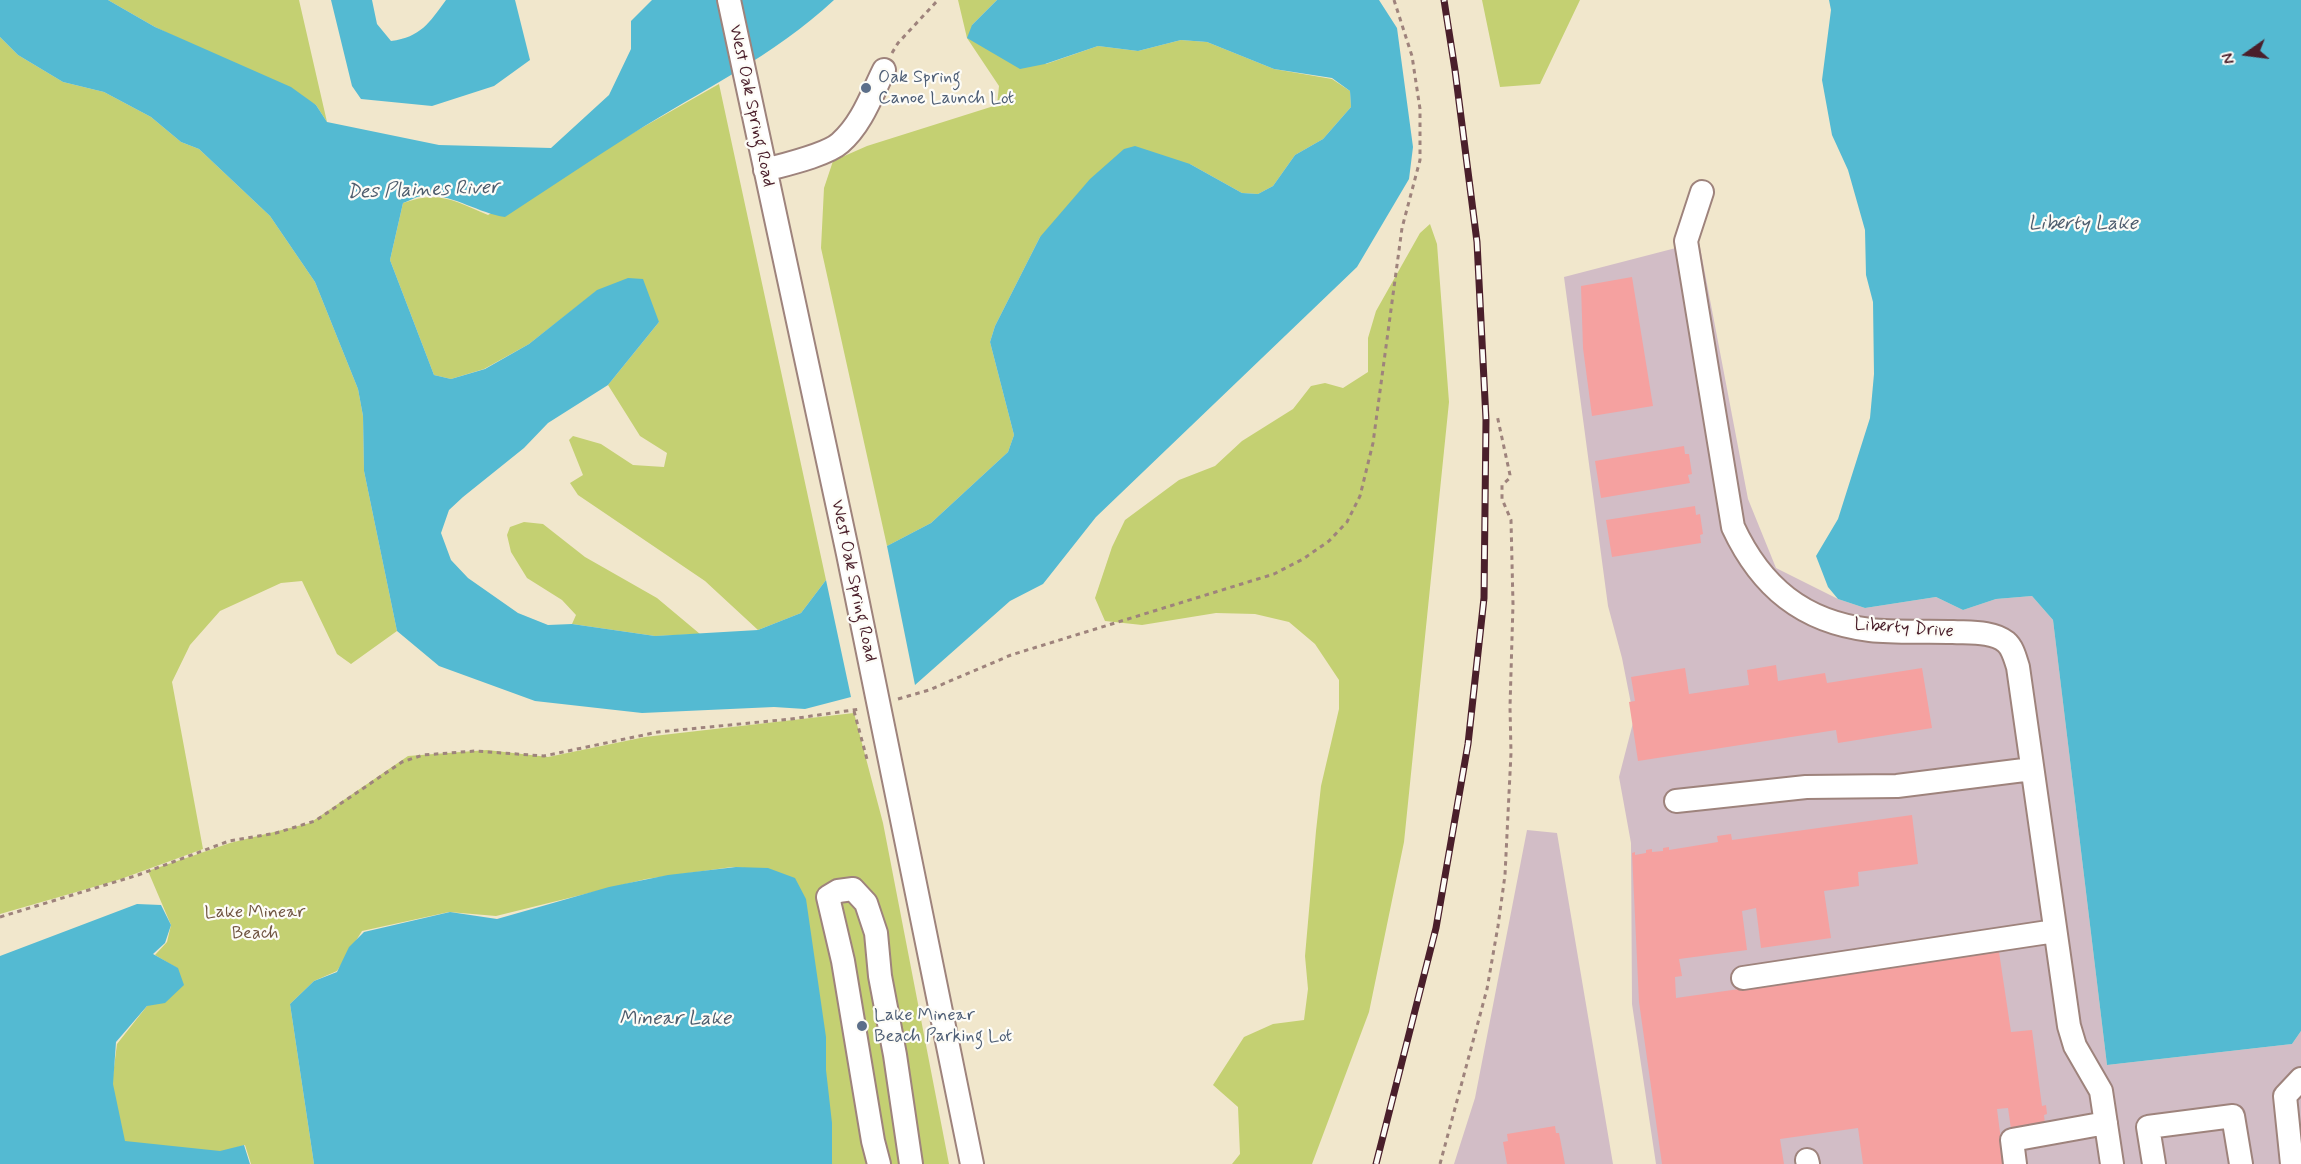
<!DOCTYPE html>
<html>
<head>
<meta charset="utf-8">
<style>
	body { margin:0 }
	#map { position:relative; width:2301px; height:1164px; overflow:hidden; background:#f1e7cc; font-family:Mynerve,sans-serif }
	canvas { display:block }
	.north { position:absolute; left:2217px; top:24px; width:60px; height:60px; -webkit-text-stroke:4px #fdfcf7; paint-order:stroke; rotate:256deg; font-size:16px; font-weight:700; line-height:24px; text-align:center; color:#4a1f2b }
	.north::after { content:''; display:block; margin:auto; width:21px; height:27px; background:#4a1f2b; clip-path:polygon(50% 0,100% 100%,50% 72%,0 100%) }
</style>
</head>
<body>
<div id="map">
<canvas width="2301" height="1164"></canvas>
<div class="north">N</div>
</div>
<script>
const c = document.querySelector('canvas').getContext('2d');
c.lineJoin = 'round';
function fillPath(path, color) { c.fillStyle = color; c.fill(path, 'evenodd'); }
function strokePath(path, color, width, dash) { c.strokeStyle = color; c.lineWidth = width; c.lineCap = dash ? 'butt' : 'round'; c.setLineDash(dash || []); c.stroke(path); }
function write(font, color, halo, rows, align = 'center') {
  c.font = font + ' Mynerve,sans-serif'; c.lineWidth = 4.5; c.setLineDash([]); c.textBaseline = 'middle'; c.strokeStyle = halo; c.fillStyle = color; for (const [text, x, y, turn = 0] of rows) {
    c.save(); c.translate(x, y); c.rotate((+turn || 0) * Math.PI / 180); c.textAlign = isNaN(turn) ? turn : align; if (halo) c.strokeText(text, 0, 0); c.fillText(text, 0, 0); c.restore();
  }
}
fillPath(new Path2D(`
	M1699,242L1748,499L1776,568L1838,599L1865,608L1936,597L1963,610L1996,599L2032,596L2053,620L2107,1065L2292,1044L2301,1031V1164H1656L1632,1004L1631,843L1619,777L1634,719L1622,658L1608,606L1564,277Z
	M1527,830L1557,833L1613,1164H1454L1475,1098Z`), '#d2bdc6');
fillPath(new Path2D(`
	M108,0H299L327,122L316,105L155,27Z
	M958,0H997L972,25L1046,64L1098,46L1138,51L1181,40L1207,42L1274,69L1332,79L1350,91L1351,107L1323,139L1295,155L1273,186L1258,194L1242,193L1190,164L1040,237L995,326L990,342L1014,435L1008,452L931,523L887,546L821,248L824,188L833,161L867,146L997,105L999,86L967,38Z
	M1482,0H1580L1540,84L1500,87Z
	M0,37L18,55L63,82L104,92L151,117L181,142L199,149L270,216L315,282L358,389L363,416L364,471L397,631L351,664L337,654L302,581L281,583L220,611L190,645L172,682L203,849L118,880L0,914Z
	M719,84L826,580L801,613L758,630L705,581L578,495L570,483L583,475L569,440L573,436L601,444L633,465L664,467L667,453L640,436L608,385L659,322L598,290L529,344L484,369L451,379L434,375L390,260L403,203C439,190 455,201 488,215Z
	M1430,224L1437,244L1449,402L1404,842L1369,1012L1312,1164H1232L1240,1154L1238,1107L1213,1085L1244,1037L1273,1024L1304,1020L1308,989L1305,956L1316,831L1321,786L1339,709V680L1315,644L1289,622L1255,614L1216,613L1142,625L1105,621L1095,598L1112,547L1125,520L1179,480L1215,466L1242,441L1293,409L1311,386L1325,383L1343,388L1368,372V338L1376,311L1420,233Z
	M524,522L543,524L585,557L657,598L700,634L655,636L572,624L576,615L562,600L527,578L511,552L507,535L510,527Z
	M854,713L883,823L949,1164H828L769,870L732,867L646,879L496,916L449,912L362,931L337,971L314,981L290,1004L314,1164H251L245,1145L218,1153L124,1142L112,1083L117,1044L177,968L155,955L167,942L171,925L148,871L230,843L310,823L408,756L487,750L548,757L645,737Z`), '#c4d072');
fillPath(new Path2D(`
	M0,0H108L155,27L291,87L316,105L327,122L439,145L551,148L609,95L631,49V21L652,0H834C774,56 700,91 632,134C589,161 548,189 505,217C477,213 450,192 421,196C415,197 409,201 403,203L390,260L434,375L451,379L485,369L529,344L597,290L628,278L643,279L659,322L608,385L548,423L524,448L463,497L449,510L441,533L451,560L468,578L518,613L548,625L572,624L655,636L758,630L801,613L826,580L851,697L805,709L774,707L642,713L535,701L439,666L397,631L364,471L363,416L358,389L315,282L270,216L199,149L181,142L151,117L104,92L63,82L18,55L0,37Z
	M331,0H372L377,24L391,41C421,37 429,23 446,0H515L530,60L494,86L432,106L361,99L352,86Z
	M997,0H1379L1397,28L1413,147L1409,179L1357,267L1096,517L1043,584L1010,601L915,685L887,546L931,523L1008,452L1014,435L990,342L995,326L1040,237L1090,179L1124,149L1135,146L1190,164L1242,193L1258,194L1273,186L1295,155L1323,139L1351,107L1350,91L1332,78L1274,69L1207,42L1181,40L1138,51L1098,46L1045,64L1020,69L967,38L972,25Z
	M1829,0H2301V1031L2292,1044L2107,1065L2053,620L2032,596L1996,599L1963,610L1936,597L1865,608L1838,599L1828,587L1816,556L1838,519L1870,418L1874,374L1873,302L1866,275L1865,230L1848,170L1832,135L1822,80L1831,10Z
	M736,867L768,868L795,878L806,899L826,1037V1070L832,1123V1164H314L290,1004L314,981L337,972L349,947L364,932L450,912L497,919L609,887L668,875Z
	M137,904L161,905L171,925L165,943L153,954L178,968L184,985L165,1003L147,1006L116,1042L113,1084L125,1141L220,1151L244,1145L250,1164H0V956Z`), '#54bad2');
fillPath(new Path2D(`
	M1632,277L1653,406L1592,416L1583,348L1581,286Z
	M1684,446L1685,454H1689L1692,474L1688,475L1690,483L1601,498L1595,461Z
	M1695,506L1696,515L1700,514L1703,534L1700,535L1701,543L1612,557L1606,520Z
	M1776,665L1778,681L1825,673L1827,683L1922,668L1932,728L1838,743L1836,730L1638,761L1629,702L1635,701L1631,677L1685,668L1689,694L1749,685L1747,670Z
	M1912,815L1918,864L1858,872L1859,886L1824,891L1831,938L1761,948L1756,908L1742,911L1747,950L1679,959L1682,976L1675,977L1676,998L1999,952L2011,1032L2032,1030L2042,1106L2046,1105L2047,1114L2044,1115L2045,1124L2011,1129L2008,1108L1997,1109L2004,1164H1863L1858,1128L1780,1139L1784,1164H1662L1639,1002L1632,853L1635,852V855L1646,853V850L1652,849V852L1663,851V848L1669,847V850L1718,842L1717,836L1731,834L1732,840Z
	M1555,1126L1556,1133H1559L1565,1164H1507L1503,1142L1508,1141L1507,1134Z`), '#f5a1a0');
const minor = new Path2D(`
	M729,0L848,554L972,1164
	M765,170C783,165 827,155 840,143C862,124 872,94 884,70
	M1702,192L1686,241L1733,527C1761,587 1803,622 1870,630C1897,633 1925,631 1953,632C1969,633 1993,631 2006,642C2013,648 2015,658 2018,667L2069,1026L2075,1046L2101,1091L2112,1164
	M1676,801L1806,787L1897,786L2032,769
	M1743,978L2055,931
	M1807,1160L1808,1164
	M879,1164L873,1141L843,961L828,897L838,891L853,889L866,903L876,933L880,976L895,1055L911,1164
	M2015,1164L2012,1140L2106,1123
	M2154,1164L2148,1127L2233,1116L2241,1164
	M2292,1164L2285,1096L2301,1079`);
strokePath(minor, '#9e837c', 26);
strokePath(new Path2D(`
	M892,53L898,43L938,0
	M898,699L929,690L1011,655L1274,574L1303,559L1329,541L1347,522L1360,496L1373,443L1402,228L1420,160V109L1412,56L1394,0
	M854,711L868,763
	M0,917L138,875L229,841L276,833L315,821L402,762L423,755L475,751L544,756L658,732L791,719L860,709
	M1440,1164L1487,989L1498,926L1505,875L1511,753L1510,707L1513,604L1511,520L1502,499V485L1510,478V475L1497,415`), '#9e837c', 3, [4.5, 4.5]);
strokePath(minor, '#fff', 22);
const rail = new Path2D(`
	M1376,1164L1436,928L1468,744L1484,598L1486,420L1477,242L1455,70L1444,0`);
strokePath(rail, '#4a1f2b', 7);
strokePath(rail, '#fdfcf7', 4.5, [14]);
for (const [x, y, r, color] of [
	[866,88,6,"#5c6f8a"],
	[862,1026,6,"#5c6f8a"]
]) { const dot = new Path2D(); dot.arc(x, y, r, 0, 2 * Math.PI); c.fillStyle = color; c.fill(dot); strokePath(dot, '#fdfcf7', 2); }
write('18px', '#4e5e75', '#fdfcf7', [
	["Oak Spring",878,78],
	["Canoe Launch Lot",878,99],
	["Lake Minear",874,1016],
	["Beach Parking Lot",874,1037]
], 'left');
write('18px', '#4a1f2b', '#fdfcf7', [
	["West Oak Spring Road",751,106,78],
	["West Oak Spring Road",853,581,78],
	["Liberty Drive",1904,629,4]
]);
write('18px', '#6f5440', '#fdfcf7', [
	["Lake Minear",255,913],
	["Beach",255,934]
]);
write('italic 20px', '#4e5d6e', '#fdfcf7', [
	["Des Plaines River",423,191,-2],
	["Liberty Lake",2083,225],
	["Minear Lake",675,1020]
]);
</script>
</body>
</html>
